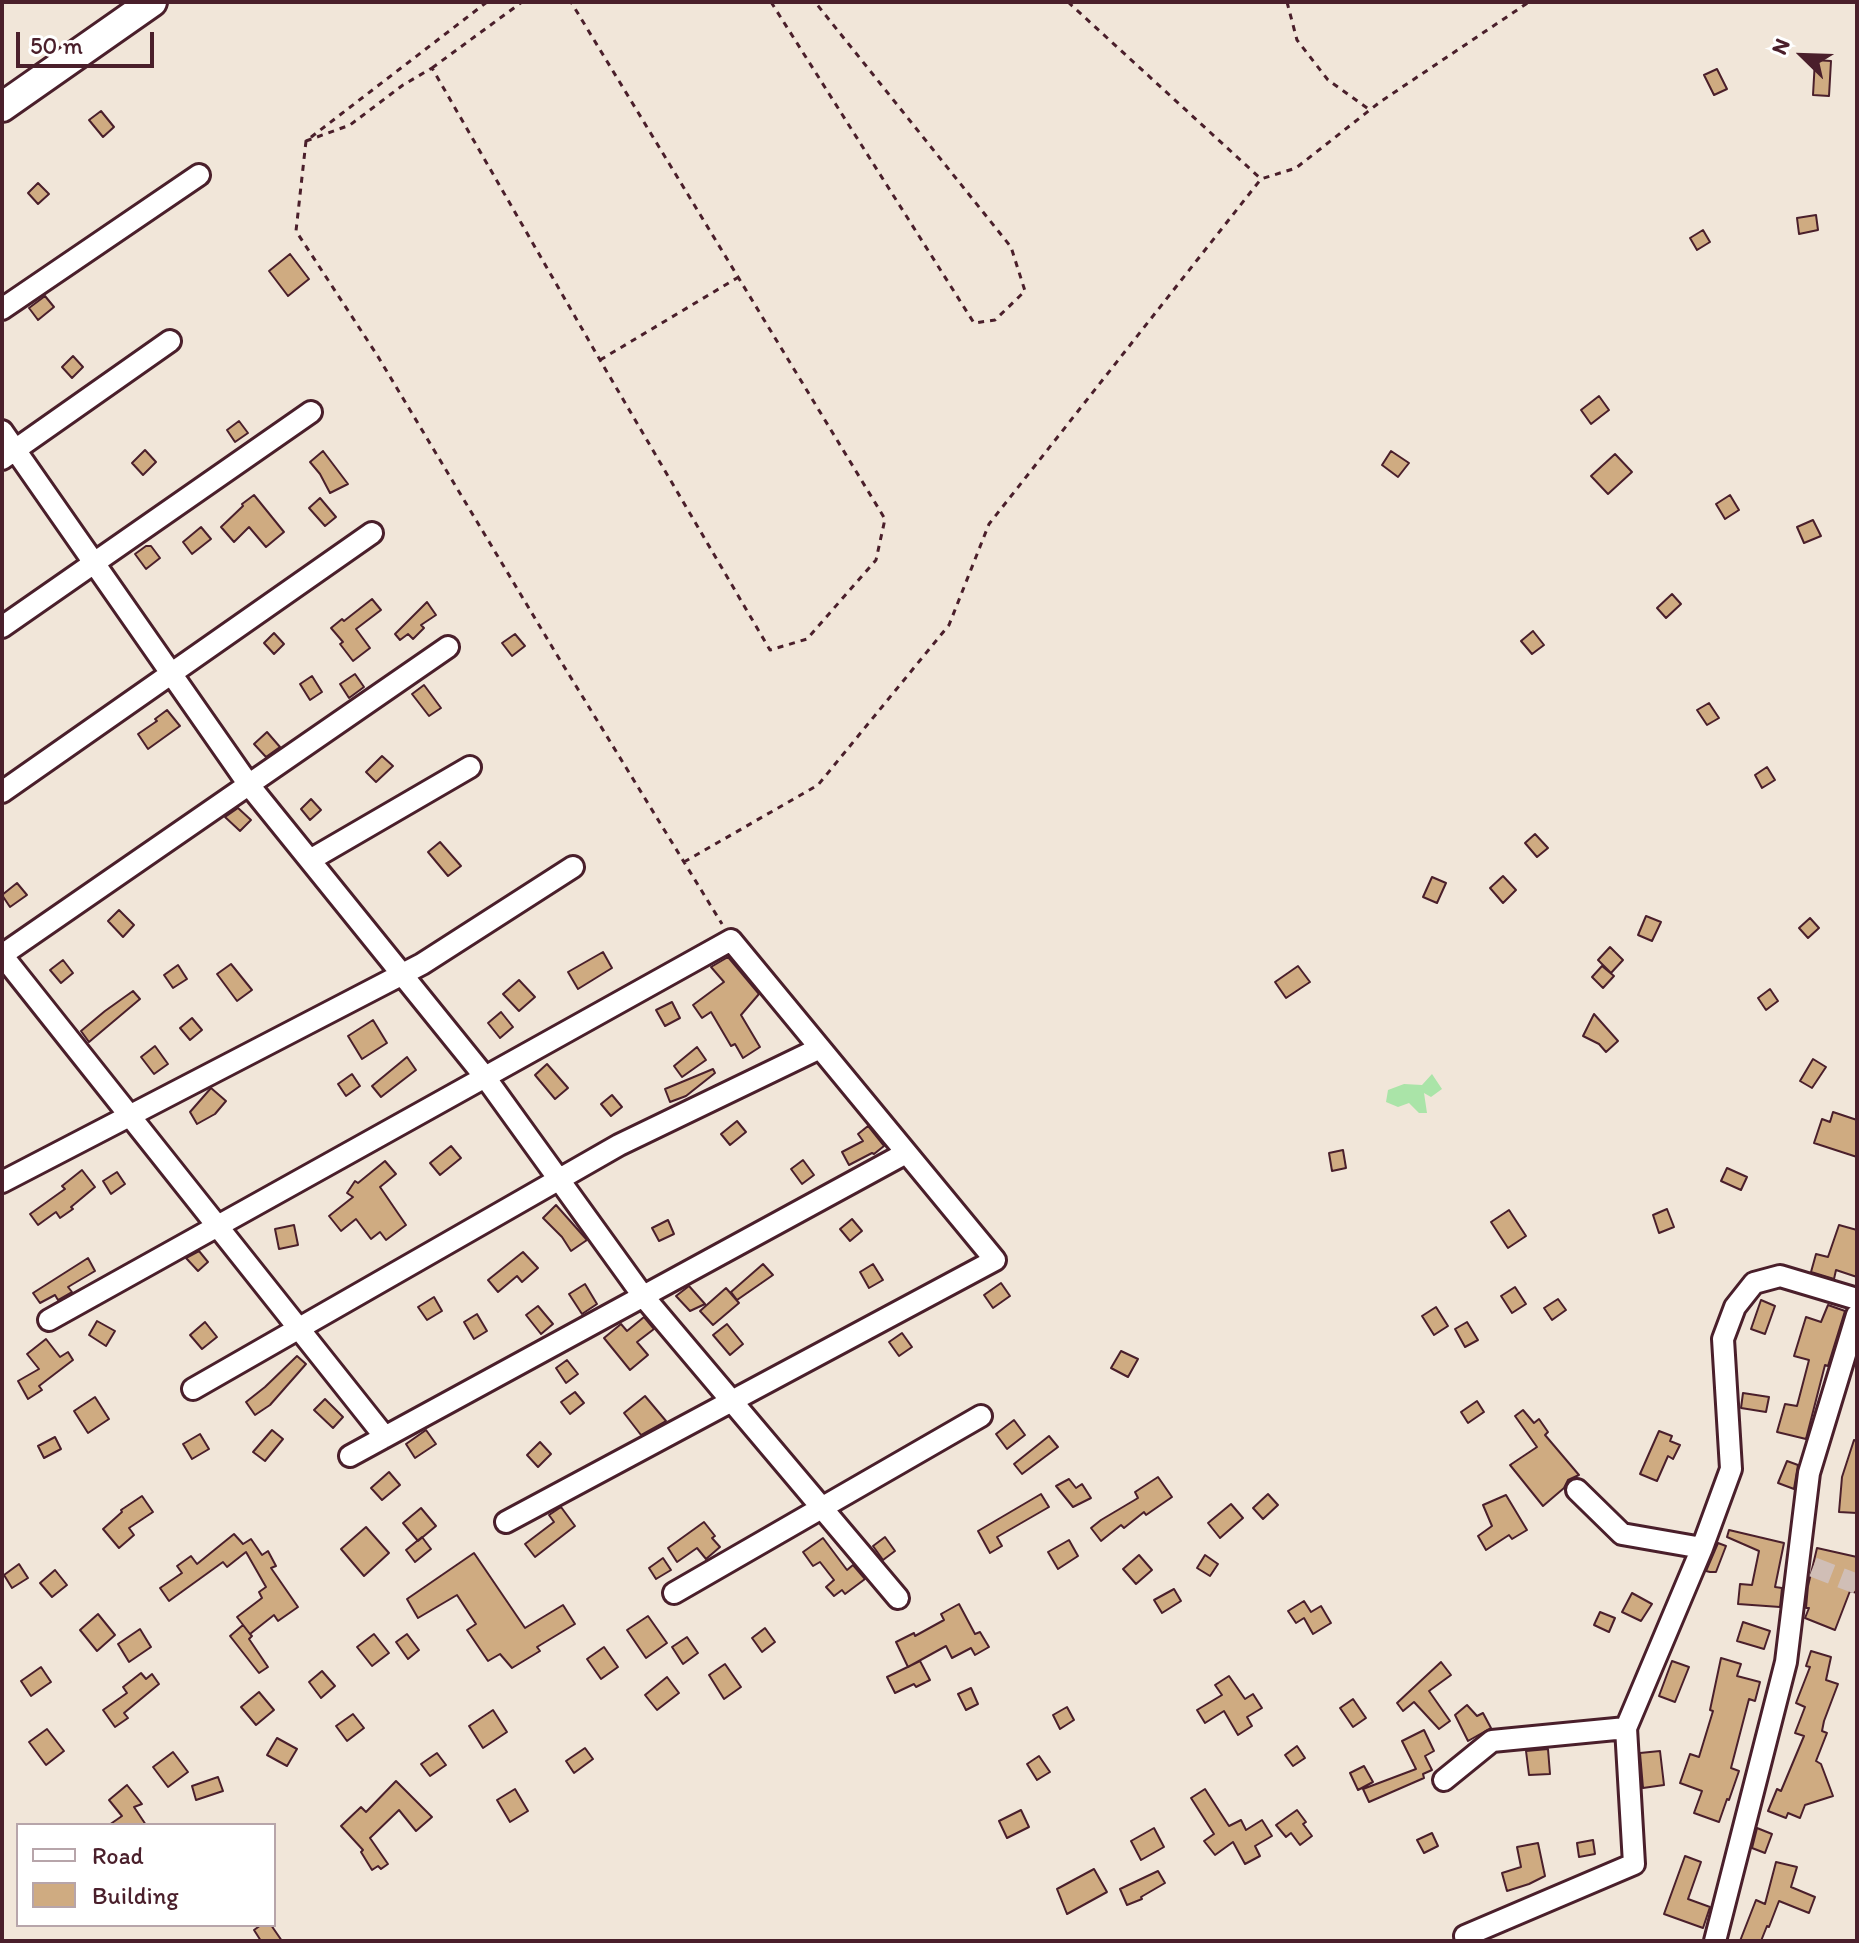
<!DOCTYPE html>
<html>
<head>
<meta charset="utf-8">
<style>
	body { margin:0 }
	#map { position:relative; width:1859px; height:1943px; overflow:hidden; background:#f1e6d9; font-family:Itim,sans-serif }
	canvas { display:block }
	.frame { position:absolute; inset:0; border:4px solid #4a1f2b; pointer-events:none }
	.legend { position:absolute; left:16px; top:1823px; width:260px; height:104px; box-sizing:border-box; background:#fff; border:2px solid #b7a5aa; margin:0; padding:10px 14px; list-style:none; font-size:24px; color:#4a1f2b }
	.legend li { display:flex; align-items:center; gap:16px; height:40px }
	.legend b { width:40px; border:2px solid #b7a5aa }
	.north { position:absolute; left:1763px; top:16px; width:80px; height:80px; -webkit-text-stroke:6px #fff; paint-order:stroke; rotate:293deg; font-size:22px; font-weight:700; line-height:32px; text-align:center; color:#4a1f2b }
	.north::after { content:''; display:block; margin:auto; width:28px; height:36px; background:#4a1f2b; clip-path:polygon(50% 0,100% 100%,50% 72%,0 100%) }
	.scale { position:absolute; left:16px; top:32px; width:138px; height:36px; box-sizing:border-box; border:4px solid #4a1f2b; border-top:0; padding-left:10px; font-size:24px; line-height:28px; white-space:nowrap; color:#4a1f2b; -webkit-text-stroke:6px #fff; paint-order:stroke }
</style>
</head>
<body>
<div id="map">
<canvas width="1859" height="1943"></canvas>
<div class="frame"></div>
<ul class="legend">
<li><b style="height:10px;background:#fff"></b>Road</li>
<li><b style="height:22px;background:#cfab81"></b>Building</li>
</ul>
<div class="north">N</div>
<div class="scale">50 m</div>
</div>
<script>
const c = document.querySelector('canvas').getContext('2d');
c.lineJoin = 'round';
function fillPath(path, color) { c.fillStyle = color; c.fill(path, 'evenodd'); }
function strokePath(path, color, width, dash) { c.strokeStyle = color; c.lineWidth = width; c.lineCap = dash ? 'butt' : 'round'; c.setLineDash(dash || []); c.stroke(path); }
fillPath(new Path2D(`
	M1432,1074L1442,1089L1431,1097L1424,1093L1427,1113H1419L1409,1103L1398,1107L1386,1102L1388,1090L1404,1084L1422,1085Z`), '#aae4a8');
const building = new Path2D(`
	M1815,60L1831,61L1829,96L1813,95Z
	M1717,69L1727,89L1714,95L1704,75Z
	M101,111L114,127L103,137L89,120Z
	M38,183L49,194L38,204L28,193Z
	M1816,215L1818,230L1799,234L1797,218Z
	M1703,230L1710,242L1697,250L1690,238Z
	M290,254L309,279L288,296L269,271Z
	M45,296L54,307L38,320L29,308Z
	M73,356L83,367L72,378L62,367Z
	M1599,396L1609,410L1591,424L1581,410Z
	M239,421L248,433L235,442L227,430Z
	M145,450L156,462L143,475L132,463Z
	M323,451L348,484L330,493L320,474L310,462Z
	M1391,451L1409,463L1398,477L1382,465Z
	M1615,454L1632,472L1608,494L1591,476Z
	M254,495L284,532L266,547L249,527L234,542L221,527L243,506L242,504Z
	M1730,495L1739,510L1725,519L1716,504Z
	M320,498L336,517L325,526L309,508Z
	M1813,520L1821,536L1804,543L1797,527Z
	M201,527L211,539L192,554L183,542Z
	M146,546H151L160,558L146,569L135,554Z
	M1672,594L1681,604L1666,618L1657,608Z
	M372,599L381,610L356,629L370,648L353,661L340,644L343,642L331,628L342,619L344,621Z
	M427,602L436,615L421,625L424,628L413,639L408,634L400,640L395,634Z
	M1533,631L1544,645L1532,654L1521,641Z
	M274,633L284,644L274,654L264,643Z
	M515,634L525,646L512,656L502,643Z
	M355,674L364,687L349,698L340,684Z
	M312,676L322,692L310,700L300,684Z
	M424,685L441,708L429,716L412,694Z
	M1709,703L1719,718L1707,725L1697,710Z
	M167,710L180,726L148,749L138,734L157,721L155,719Z
	M267,732L280,747L266,757L254,744Z
	M382,756L393,766L376,782L366,772Z
	M1767,767L1775,780L1762,788L1755,775Z
	M311,799L321,810L310,820L301,809Z
	M238,808L251,820L240,831L225,817Z
	M1535,834L1548,848L1537,857L1525,843Z
	M440,842L461,866L448,876L428,852Z
	M1503,876L1516,890L1503,903L1490,888Z
	M1432,877L1446,883L1437,903L1423,897Z
	M17,883L27,895L10,907L2,895Z
	M119,910L134,925L123,937L108,921Z
	M1646,916L1661,922L1652,941L1638,935Z
	M1810,918L1819,928L1808,938L1799,928Z
	M1610,947L1623,960L1611,973L1598,960Z
	M603,952L612,968L578,989L568,972Z
	M728,957L759,994L741,1015L760,1047L743,1058L735,1044L731,1046L711,1012L702,1018L693,1005L724,982L711,967Z
	M63,960L73,973L61,983L50,970Z
	M231,964L252,990L237,1001L217,974Z
	M178,965L187,979L173,988L164,975Z
	M1298,966L1310,982L1286,998L1275,982Z
	M1602,966L1614,976L1603,988L1592,977Z
	M519,980L535,997L519,1011L503,994Z
	M1770,989L1778,1001L1766,1010L1758,998Z
	M133,991L140,999L89,1042L81,1031L105,1011Z
	M672,1002L680,1018L665,1026L656,1010Z
	M501,1012L513,1027L500,1038L488,1023Z
	M1594,1014L1618,1041L1606,1052L1599,1044L1583,1036Z
	M192,1018L202,1030L190,1040L180,1028Z
	M373,1020L387,1043L362,1059L348,1036Z
	M155,1046L168,1064L154,1074L141,1057Z
	M697,1047L706,1060L682,1077L674,1066Z
	M407,1057L416,1070L381,1097L372,1086Z
	M1813,1059L1826,1067L1812,1088L1800,1081Z
	M547,1064L568,1088L555,1099L535,1075Z
	M713,1069L715,1073L686,1096L670,1102L665,1089Z
	M352,1074L360,1086L346,1096L338,1084Z
	M211,1088L226,1101L215,1114L197,1124L190,1112Z
	M612,1095L622,1107L611,1116L601,1104Z
	M1833,1112L1857,1120V1157L1814,1143L1822,1119L1830,1122Z
	M737,1121L746,1132L730,1145L721,1134Z
	M868,1126L884,1146L874,1154L872,1153L849,1165L842,1152L863,1141L858,1134Z
	M451,1146L461,1158L440,1175L430,1163Z
	M1343,1150L1346,1168L1332,1171L1329,1153Z
	M803,1160L814,1175L802,1184L791,1169Z
	M385,1161L396,1174L380,1187L406,1225L386,1240L380,1232L371,1239L356,1219L341,1231L329,1216L353,1197L347,1193L355,1181L358,1183Z
	M1727,1168L1747,1177L1741,1190L1721,1181Z
	M82,1170L95,1187L71,1207L73,1209L60,1218L56,1212L38,1225L30,1214L65,1189L62,1186Z
	M117,1172L125,1184L111,1194L103,1181Z
	M556,1205L587,1240L571,1251L562,1237L543,1218Z
	M1667,1209L1674,1227L1659,1233L1653,1215Z
	M1509,1210L1526,1236L1508,1248L1491,1222Z
	M852,1219L862,1231L850,1241L840,1229Z
	M668,1220L674,1234L659,1241L652,1228Z
	M294,1225L298,1245L279,1249L275,1229Z
	M1839,1225L1857,1230V1277L1836,1270L1834,1279L1811,1272L1816,1254L1828,1257Z
	M199,1251L208,1262L198,1271L186,1258Z
	M523,1252L538,1268L522,1282L517,1276L498,1292L488,1280Z
	M88,1258L95,1271L68,1287L72,1292L58,1300L55,1295L40,1303L33,1293Z
	M763,1264L773,1275L737,1300L731,1292Z
	M873,1264L883,1280L869,1288L860,1272Z
	M1001,1283L1010,1296L993,1308L984,1295Z
	M585,1284L597,1304L582,1314L569,1294Z
	M689,1286L705,1304L690,1311L676,1296Z
	M1515,1287L1526,1304L1512,1313L1501,1296Z
	M726,1288L739,1303L713,1325L700,1311Z
	M434,1297L442,1311L427,1320L418,1307Z
	M1558,1299L1566,1310L1552,1320L1544,1308Z
	M1761,1300L1775,1306L1765,1334L1751,1329Z
	M1828,1305L1845,1311L1828,1366L1825,1365L1806,1439L1777,1432L1785,1404L1797,1406L1809,1360L1794,1356L1806,1317L1821,1322Z
	M538,1306L553,1324L541,1334L526,1315Z
	M1436,1307L1448,1326L1434,1335L1422,1316Z
	M477,1314L487,1331L474,1339L464,1322Z
	M644,1317L654,1329L637,1342L648,1355L630,1370L604,1338L621,1324L627,1331Z
	M97,1321L115,1331L106,1346L89,1335Z
	M205,1322L217,1337L202,1349L190,1335Z
	M1467,1322L1478,1340L1465,1347L1455,1329Z
	M727,1324L743,1344L730,1355L713,1335Z
	M902,1333L912,1347L899,1356L889,1342Z
	M46,1339L60,1357L68,1352L73,1360L39,1386L42,1390L28,1399L18,1381L39,1369L27,1354Z
	M1121,1351L1138,1359L1128,1377L1111,1368Z
	M297,1356L306,1364L270,1405L255,1415L246,1402L265,1387Z
	M567,1360L578,1374L566,1383L556,1368Z
	M575,1392L584,1403L570,1414L561,1402Z
	M1743,1393L1769,1397L1766,1412L1741,1408Z
	M645,1396L666,1421L641,1435L624,1413Z
	M95,1397L109,1419L88,1433L74,1411Z
	M325,1399L343,1417L333,1428L314,1410Z
	M1477,1401L1484,1412L1468,1423L1461,1412Z
	M1523,1410L1534,1423L1539,1419L1548,1432L1545,1435L1579,1475L1568,1480L1564,1488L1543,1506L1510,1465L1537,1447L1515,1416Z
	M1014,1420L1025,1435L1007,1449L996,1434Z
	M272,1430L283,1439L265,1461L253,1452Z
	M426,1430L436,1444L415,1458L406,1444Z
	M1659,1431L1672,1436L1670,1441L1680,1445L1673,1459L1668,1456L1657,1481L1640,1474Z
	M200,1434L209,1449L192,1459L183,1444Z
	M1049,1436L1058,1447L1022,1474L1014,1464Z
	M55,1437L61,1449L44,1458L38,1446Z
	M1854,1440L1857,1441V1513L1839,1512L1842,1477Z
	M540,1442L551,1454L538,1467L527,1455Z
	M1787,1461L1798,1465L1794,1489L1778,1483Z
	M389,1472L400,1485L382,1500L371,1488Z
	M1158,1477L1172,1497L1146,1515L1144,1512L1124,1528L1121,1525L1101,1541L1091,1528L1101,1520L1138,1498L1135,1492Z
	M1069,1479L1076,1488L1082,1484L1091,1498L1073,1507L1056,1486Z
	M1041,1494L1049,1507L997,1537L1002,1546L990,1553L978,1531Z
	M1268,1494L1278,1505L1263,1519L1253,1508Z
	M1506,1495L1527,1530L1512,1539L1509,1535L1486,1550L1478,1536L1492,1526L1483,1505Z
	M142,1496L153,1512L129,1528L134,1535L119,1548L103,1529L122,1512L121,1510Z
	M1231,1504L1243,1518L1220,1538L1208,1523Z
	M561,1507L575,1526L535,1557L525,1544L554,1522L549,1515Z
	M421,1508L436,1526L418,1541L403,1523Z
	M704,1522L715,1536L712,1538L720,1547L706,1559L697,1548L677,1562L668,1548Z
	M366,1527L389,1553L364,1576L341,1549Z
	M1729,1530L1784,1543L1775,1587L1782,1588L1780,1607L1738,1604L1740,1584L1752,1585L1759,1551L1727,1537Z
	M234,1534L243,1544L251,1539L262,1555L268,1551L276,1566L271,1568L298,1607L278,1621L274,1615L250,1634L252,1636L249,1639L268,1667L259,1673L230,1636L243,1625L250,1634L237,1617L262,1598L259,1592L266,1587L246,1552L227,1567L223,1562L169,1601L160,1588L182,1573L177,1566L191,1556L197,1564Z
	M422,1537L431,1549L415,1562L406,1550Z
	M885,1537L895,1551L883,1560L873,1546Z
	M823,1538L847,1570L853,1565L865,1579L845,1594L842,1590L834,1596L826,1587L834,1580L820,1562L813,1566L803,1552Z
	M1069,1540L1078,1556L1058,1569L1048,1552Z
	M1718,1543L1726,1546L1716,1572H1710L1706,1571Z
	M1817,1548L1857,1557V1593L1850,1591L1835,1630L1805,1618L1809,1608H1806L1808,1586Z
	M474,1553L525,1628L563,1605L575,1624L537,1647L540,1651L512,1668L500,1654L488,1661L467,1630L476,1624L457,1595L418,1618L407,1599Z
	M1139,1555L1152,1570L1136,1584L1123,1569Z
	M1205,1555L1218,1564L1210,1576L1197,1568Z
	M663,1558L671,1570L656,1579L649,1568Z
	M19,1564L28,1578L12,1588L4,1575Z
	M55,1570L67,1585L52,1597L40,1583Z
	M1174,1589L1181,1601L1162,1613L1154,1600Z
	M1632,1593L1652,1604L1641,1621L1622,1612Z
	M1304,1601L1311,1612L1321,1606L1331,1623L1313,1634L1304,1618L1296,1623L1288,1611Z
	M959,1604L975,1634L980,1632L989,1647L975,1655L971,1648L952,1658L946,1646L908,1667L896,1642L914,1633L915,1636L944,1620L941,1614Z
	M1600,1612L1615,1618L1609,1632L1594,1625Z
	M98,1614L115,1635L97,1651L80,1630Z
	M648,1616L667,1643L646,1658L627,1630Z
	M1743,1622L1770,1631L1764,1649L1737,1641Z
	M765,1628L775,1642L762,1652L752,1638Z
	M140,1629L151,1647L129,1662L118,1644Z
	M374,1634L389,1653L372,1666L357,1647Z
	M407,1634L419,1650L408,1659L396,1642Z
	M687,1637L698,1653L683,1664L672,1647Z
	M604,1647L618,1667L601,1679L587,1659Z
	M1811,1651L1831,1657L1826,1680L1838,1684L1824,1721L1822,1731L1827,1733L1816,1761L1821,1764L1833,1796L1805,1805L1800,1818L1788,1813L1786,1818L1768,1811L1777,1789L1781,1791L1804,1736L1795,1733L1805,1707L1796,1703L1810,1667L1806,1666Z
	M1721,1658L1741,1664L1737,1676L1760,1682L1755,1701L1749,1699L1731,1768L1739,1771L1729,1800L1727,1799L1719,1822L1694,1813L1702,1791L1680,1783L1690,1754L1699,1757L1713,1711L1710,1710Z
	M920,1661L930,1680L916,1687L914,1684L895,1693L887,1677Z
	M1672,1661L1689,1667L1675,1702L1659,1696Z
	M1441,1662L1451,1675L1429,1691L1450,1721L1439,1729L1414,1702L1403,1711L1397,1703Z
	M725,1664L741,1687L724,1699L709,1675Z
	M41,1667L51,1682L31,1696L21,1681Z
	M322,1671L335,1686L321,1698L309,1682Z
	M141,1673L146,1679L152,1674L159,1684L124,1713L128,1718L115,1727L103,1710L127,1693L123,1687Z
	M1229,1676L1245,1699L1253,1694L1262,1708L1247,1717L1252,1726L1238,1735L1224,1711L1205,1723L1197,1710L1222,1695L1215,1685Z
	M667,1677L679,1693L657,1710L645,1695Z
	M971,1688L978,1704L966,1710L958,1694Z
	M259,1692L274,1710L256,1725L241,1707Z
	M1353,1699L1366,1718L1353,1727L1340,1708Z
	M1467,1705L1477,1716L1483,1713L1491,1728L1468,1741L1455,1715Z
	M1067,1707L1074,1720L1060,1729L1053,1715Z
	M493,1710L507,1732L483,1748L469,1726Z
	M353,1714L364,1728L347,1741L336,1726Z
	M47,1729L64,1751L46,1765L29,1742Z
	M1424,1730L1434,1751L1425,1756L1432,1770L1423,1774L1424,1778L1369,1802L1363,1789L1416,1769L1402,1741Z
	M277,1738L297,1749L287,1766L267,1755Z
	M1297,1746L1305,1758L1293,1766L1285,1755Z
	M585,1748L593,1759L574,1773L566,1761Z
	M1548,1749L1550,1774L1529,1775L1526,1751Z
	M1660,1751L1664,1785L1643,1788L1640,1753Z
	M173,1752L188,1772L168,1787L153,1767Z
	M437,1753L446,1765L430,1776L421,1764Z
	M1039,1756L1050,1772L1037,1780L1027,1764Z
	M1364,1766L1373,1782L1358,1790L1350,1773Z
	M218,1777L223,1791L196,1800L192,1786Z
	M396,1781L432,1817L416,1831L399,1810L370,1838L388,1864L381,1869L378,1866L372,1870L361,1852L363,1850L341,1826L361,1807L366,1812Z
	M127,1785L142,1804L134,1807L146,1825H109L122,1816L109,1800Z
	M515,1789L528,1811L510,1822L497,1800Z
	M1205,1789L1229,1826L1241,1820L1246,1830L1262,1820L1272,1836L1255,1846L1260,1856L1245,1864L1233,1842L1215,1855L1204,1841L1214,1834L1191,1798Z
	M1021,1810L1029,1827L1007,1838L999,1821Z
	M1297,1810L1306,1822L1303,1824L1312,1836L1300,1845L1291,1833L1286,1837L1276,1825Z
	M1154,1828L1164,1847L1141,1860L1131,1841Z
	M1757,1828L1772,1834L1765,1853L1752,1848Z
	M1432,1833L1438,1846L1424,1853L1417,1840Z
	M1593,1840L1595,1854L1579,1857L1577,1843Z
	M1538,1843L1545,1876L1529,1884L1507,1891L1502,1873L1521,1867L1517,1847Z
	M1685,1856L1701,1862L1688,1899L1710,1907L1703,1928L1664,1914Z
	M1776,1862L1797,1867L1791,1887L1815,1897L1809,1913L1779,1901L1769,1927L1767,1926L1761,1941H1740L1756,1900L1765,1904Z
	M1094,1869L1107,1892L1067,1914L1057,1889Z
	M1158,1871L1165,1883L1141,1897L1142,1899L1127,1905L1120,1889Z
	M261,1925H271L282,1941H261L254,1930Z`);
fillPath(building, '#cfab81');
strokePath(building, '#4a1f2b', 2);
strokePath(new Path2D(`
	M1813,1567L1857,1584`), '#d0beb6', 20, [20, 10]);
const street = new Path2D(`
	M2,309L199,175
	M2,431L249,785L485,1077L643,1296L898,1598
	M2,459L170,341
	M2,627L311,412
	M2,792L372,533
	M310,860L470,767
	M2,955L385,1437
	M2,955L448,647
	M2,1182L422,964L573,867
	M49,1320L731,940L995,1260L506,1522
	M193,1389L619,1145L820,1048
	M350,1456L906,1153
	M1577,1490L1622,1534L1702,1548
	M674,1593L981,1416
	M1444,1780L1492,1741L1626,1728
	M1465,1936L1634,1864L1626,1728L1702,1548L1731,1469L1723,1339L1735,1307L1754,1283L1780,1276L1857,1299
	M1715,1941L1786,1662L1809,1473L1857,1315`);
const secondary = new Path2D(`
	M2,107L152,2`);
strokePath(street, '#4a1f2b', 26);
strokePath(secondary, '#4a1f2b', 34);
strokePath(new Path2D(`
	M487,2L306,141L350,125L403,85L432,68L600,360L770,650L807,639L876,560L885,519L571,2
	M771,2L974,323L995,320L1025,291L1011,247L815,2
	M1068,2L1260,178
	M1287,2L1297,40L1328,80L1370,110
	M432,68L522,2
	M306,141L296,231L377,355L557,655L722,924
	M600,360L737,278
	M684,862L818,785L949,625L989,524L1261,179L1296,168L1380,102L1529,2`), '#4a1f2b', 3, [6, 6]);
strokePath(street, '#fff', 20);
strokePath(secondary, '#fff', 28);
</script>
</body>
</html>
